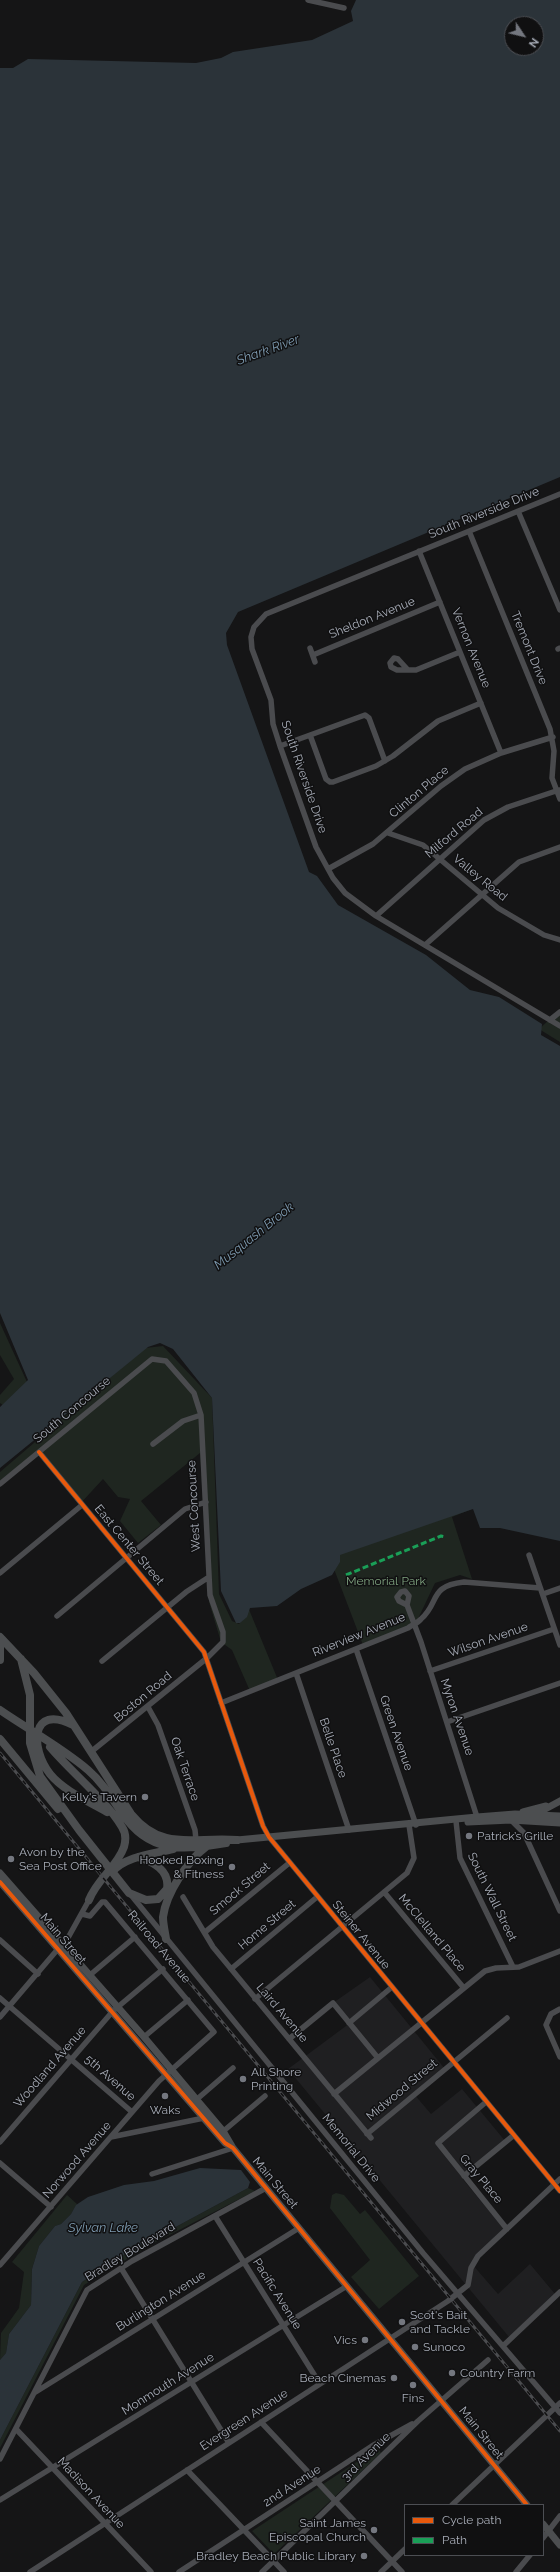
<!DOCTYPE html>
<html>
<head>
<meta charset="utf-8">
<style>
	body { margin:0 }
	#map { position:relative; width:560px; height:2572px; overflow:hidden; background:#151516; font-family:Raleway,sans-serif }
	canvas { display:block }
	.legend { position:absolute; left:404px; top:2504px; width:140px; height:52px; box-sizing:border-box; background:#101011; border:1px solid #4c4e53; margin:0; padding:5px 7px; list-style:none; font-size:12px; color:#a7acb7 }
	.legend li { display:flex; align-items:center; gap:8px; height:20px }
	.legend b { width:20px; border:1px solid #4c4e53 }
	.north { position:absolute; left:504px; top:16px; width:40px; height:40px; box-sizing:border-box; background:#101011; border:1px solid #4c4e53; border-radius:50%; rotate:125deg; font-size:11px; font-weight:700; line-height:16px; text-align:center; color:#a7acb7 }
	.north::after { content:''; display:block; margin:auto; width:14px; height:18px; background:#74777f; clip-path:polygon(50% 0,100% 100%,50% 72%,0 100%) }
</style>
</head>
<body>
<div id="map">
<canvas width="560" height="2572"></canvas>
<ul class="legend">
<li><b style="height:5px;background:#e8590c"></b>Cycle path</li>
<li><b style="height:5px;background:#1a9f57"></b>Path</li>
</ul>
<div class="north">N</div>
</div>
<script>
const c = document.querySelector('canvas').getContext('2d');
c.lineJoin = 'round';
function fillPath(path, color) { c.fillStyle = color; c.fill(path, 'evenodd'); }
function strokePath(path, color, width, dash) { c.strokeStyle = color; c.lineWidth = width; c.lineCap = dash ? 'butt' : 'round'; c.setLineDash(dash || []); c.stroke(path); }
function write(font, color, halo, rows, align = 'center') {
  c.font = font + ' Raleway,sans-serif'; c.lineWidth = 3; c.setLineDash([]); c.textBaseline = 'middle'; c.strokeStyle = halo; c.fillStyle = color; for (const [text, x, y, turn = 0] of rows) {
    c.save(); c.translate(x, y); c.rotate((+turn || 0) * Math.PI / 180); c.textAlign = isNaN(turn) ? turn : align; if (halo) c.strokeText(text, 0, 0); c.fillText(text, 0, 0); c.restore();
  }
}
fillPath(new Path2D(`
	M370,1977L445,2069L414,2094L431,2114L462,2089L506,2142L461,2177L504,2229L472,2264L498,2294L530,2264L555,2294L509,2337L288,2069L350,2023L333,2003Z`), '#1f1f21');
fillPath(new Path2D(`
	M560,1010V1042L539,1029Z
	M0,1323L27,1382L4,1406L0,1403V1395L14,1379L0,1355Z
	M163,1346L212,1398L219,1594L232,1621L239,1624L246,1616L248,1607L278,1680L250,1691L232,1650L221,1642L209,1602L200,1453L141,1501L161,1525L138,1543L120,1521L130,1499L118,1497L103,1479L79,1505L36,1452L0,1481V1472L145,1348Z
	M472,1509L452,1517L472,1579L460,1575L435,1583L416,1623L363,1645L334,1569L337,1551L444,1511Z
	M248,2188L255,2191L150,2245L84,2285L0,2448V2440L82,2282L120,2257Z
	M336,2193L344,2195L360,2214L365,2210L419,2276L379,2309L351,2277L370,2260L330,2208L332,2195Z
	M67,2195L77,2204L71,2214L61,2224L55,2226L39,2246L32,2269L31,2305L9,2334L6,2353L0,2360L1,2333L19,2308L24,2272L12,2262Z
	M378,2448L381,2453L274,2554L252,2531Z`), '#1f2620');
fillPath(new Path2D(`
	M356,0H560V477L238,612L226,633L227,645L309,872L317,876L338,905L426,955L470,990L499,997L542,1024L541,1035L560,1046V1541L500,1528H480L473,1509L340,1555V1562L332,1575L301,1589L277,1606L250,1608L247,1617L240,1623H236L221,1591L212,1398L173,1349L160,1343L148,1347L0,1468V1407L28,1380L0,1313V68H13L28,59L196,63L221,58L233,52L312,40L353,21L351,11ZM512,24H536V48H512Z
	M200,2168L241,2170L250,2182L248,2188L120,2257L82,2282L0,2440V2360L6,2353L9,2334L31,2305L32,2269L39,2246L55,2226L61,2224L71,2214L76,2205L88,2197L124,2185L154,2181Z`), '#2b3339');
strokePath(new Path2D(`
	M308,0L344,8
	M560,494L266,614L254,627L251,637L252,649L271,700L273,724L280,746L316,847L333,878L345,893L376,916L560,1026
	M518,511L560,610
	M469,531L550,729L554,751L552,778L560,799
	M419,551L501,753
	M310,648L315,662
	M558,649L560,648
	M313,655L440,602
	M394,658L398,659L408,670H397L391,667L390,663Z
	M408,670H416L460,652
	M310,735L326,779L330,782H333L376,766L393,756L438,721L481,703
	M280,746L365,715L369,718L385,761
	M388,833L423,845L498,908L544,935L560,940
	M328,869L373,844L441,786L465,769L501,753L553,737
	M376,916L484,820L508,807L559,790
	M425,945L519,862L560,847
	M550,1020L560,1012
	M153,1444L183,1421L201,1415
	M39,1452L204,1652L263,1826L269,1837L560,2191
	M0,1484L152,1359L166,1361L194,1393L201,1415L210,1595L223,1632V1642L207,1658L92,1751
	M529,1555L560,1645
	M0,1573L82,1505
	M405,1591L409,1596L407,1605L399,1601L397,1597L401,1592Z
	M543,1594L560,1588
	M407,1605L421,1642L477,1817
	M57,1616L185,1509L206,1502
	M356,1649L416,1825
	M102,1661L186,1592L209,1577
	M430,1671L554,1629
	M296,1673L349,1830
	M221,1703L408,1628C412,1625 418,1623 421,1619C440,1603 428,1586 464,1582L540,1588
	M148,1707L158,1725L195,1830L196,1840
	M447,1722L560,1683
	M456,1821L460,1858L513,1967
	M512,1821L524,1833L560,1911
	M384,1892L463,1987
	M131,1895L423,2253L560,2413
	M183,1897L213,1947L371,2138
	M205,1932L289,1863
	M0,1940L38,1974
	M231,1969L317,1897
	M90,1975L135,1937
	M0,1998L132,2112
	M255,1999L407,1873L414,1858L409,1825
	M560,2009L551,2014L546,2025L560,2057
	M0,2017L69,1936L89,1900
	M349,2023L392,1987
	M144,2037L188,2000
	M289,2039L333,2003L378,2058
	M334,2094L485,1971L496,1968L519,1967L560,1951
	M196,2100L233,2068
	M486,2102L438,2143L507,2229
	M220,2134L265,2096
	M367,2134L507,2018
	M111,2137L204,2118
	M0,2142L113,2011L163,1969
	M0,2163L51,2207
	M152,2174L233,2148
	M464,2176L514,2135
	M215,2216L320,2384
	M0,2265L159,2081L214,2032L105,1902H102L90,1916L82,1914
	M121,2268L229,2443
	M504,2345L560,2292
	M34,2393L299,2228
	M261,2422L402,2572
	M16,2429L151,2572
	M0,2459L87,2290L132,2261L266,2188
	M187,2470L284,2572
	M0,2500L347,2286
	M452,2505L560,2403
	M543,2538L560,2516
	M30,2572L448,2301L468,2285L471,2268L478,2256L560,2179
	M179,2572L372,2446L412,2424
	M262,2572L418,2421L488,2360
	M381,2572L405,2549
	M516,2572L530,2555`), '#4a4b4e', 5.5);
strokePath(new Path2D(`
	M523,1812L546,1806
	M536,1814L560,1801
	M468,1822L511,1820L560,1823
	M237,1840L477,1817L515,1814L560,1816
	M0,1873L144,2037L223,2131L233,2148L527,2505
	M0,1882L225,2143L233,2148
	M543,2524L560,2545`), '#4c4e50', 7);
strokePath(new Path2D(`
	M0,1637L34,1673L66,1713L131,1814C163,1853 195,1836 237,1840
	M0,1643V1660
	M21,1659L30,1695V1743L40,1776L79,1830L129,1893L146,1900L158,1899L167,1889C170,1870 153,1862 138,1857
	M0,1710C29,1730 61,1747 88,1770C102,1782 111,1797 122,1813C149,1854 182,1850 226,1843
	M73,1725C30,1703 30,1749 50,1774C64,1791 88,1801 107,1812
	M0,1739L58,1809
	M50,1747C71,1772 106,1800 122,1827C126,1833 126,1840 124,1847C117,1867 97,1879 89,1900
	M112,1872C126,1856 153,1854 173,1849
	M166,1939C165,1932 163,1924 163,1917C166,1893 188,1860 207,1846`), '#4c4e50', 8);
const rail = new Path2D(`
	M0,1753L560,2431`);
strokePath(rail, '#4b4c4f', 3);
strokePath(rail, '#101011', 1.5, [4.5]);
strokePath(new Path2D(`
	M346,1575L441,1536L446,1537`), '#1a9f57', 3, [6, 3]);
strokePath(new Path2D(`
	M39,1452L204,1652L263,1826L269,1837L560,2191
	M0,1882L225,2143L233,2148L527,2505`), '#e8590c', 4);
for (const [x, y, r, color] of [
	[145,1797,4,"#74777f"],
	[469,1836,4,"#74777f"],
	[11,1859,4,"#74777f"],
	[232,1867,4,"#74777f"],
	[243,2079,4,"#74777f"],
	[165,2096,4,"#74777f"],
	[402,2322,4,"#74777f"],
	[365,2340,4,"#74777f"],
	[415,2347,4,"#74777f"],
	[452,2373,4,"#74777f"],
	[394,2378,4,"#74777f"],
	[413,2385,4,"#74777f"],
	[374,2530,4,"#74777f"],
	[364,2556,4,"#74777f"]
]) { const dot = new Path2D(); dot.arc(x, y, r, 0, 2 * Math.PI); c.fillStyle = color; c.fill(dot); strokePath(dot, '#101011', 1.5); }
write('12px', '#a7acb7', '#101011', [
	["South Riverside Drive",484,513,-22],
	["Sheldon Avenue",372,618,-22],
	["Vernon Avenue",471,648,68],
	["Tremont Drive",529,648,68],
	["South Riverside Drive",304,777,71],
	["Clinton Place",419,792,-40],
	["Milford Road",454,833,-40],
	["Valley Road",480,878,39],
	["South Concourse",72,1410,-40],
	["West Concourse",194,1506,-93],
	["East Center Street",129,1545,50],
	["Riverview Avenue",359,1635,-22],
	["Wilson Avenue",488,1640,-19],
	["Boston Road",143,1697,-40],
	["Myron Avenue",457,1717,71],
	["Green Avenue",396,1733,71],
	["Belle Place",333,1748,71],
	["Oak Terrace",185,1769,71],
	["Smock Street",240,1889,-40],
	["South Wall Street",492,1897,64],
	["Home Street",267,1925,-40],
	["McClelland Place",432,1933,50],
	["Steiner Avenue",361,1935,51],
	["Main Street",63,1939,49],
	["Railroad Avenue",159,1947,50],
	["Laird Avenue",282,2013,50],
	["Woodland Avenue",50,2067,-49],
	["5th Avenue",110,2078,41],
	["Midwood Street",402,2090,-40],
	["Memorial Drive",351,2148,51],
	["Norwood Avenue",77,2160,-49],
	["Gray Place",481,2179,50],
	["Main Street",275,2183,50],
	["Bradley Boulevard",130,2252,-31],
	["Pacific Avenue",277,2294,58],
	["Burlington Avenue",161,2301,-32],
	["Monmouth Avenue",168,2384,-32],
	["Evergreen Avenue",244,2420,-33],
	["Main Street",481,2433,51],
	["3rd Avenue",366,2457,-45],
	["2nd Avenue",292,2486,-33],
	["Madison Avenue",91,2493,47]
]);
write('12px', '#7ea17f', '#101011', [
	["Memorial Park",386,1581]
]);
write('12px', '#a7acb7', '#101011', [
	["Kelly's Tavern",137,1797],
	["Patrick’s Grille",477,1836,"left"],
	["Avon by the",19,1852,"left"],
	["Sea Post Office",19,1866,"left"],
	["Hooked Boxing",224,1860],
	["& Fitness",224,1874],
	["All Shore",251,2072,"left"],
	["Printing",251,2086,"left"],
	["Waks",165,2110,"center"],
	["Scot's Bait",410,2315,"left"],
	["and Tackle",410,2329,"left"],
	["Vics",357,2340],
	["Sunoco",423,2347,"left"],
	["Country Farm",460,2373,"left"],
	["Beach Cinemas",386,2378],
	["Fins",413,2398,"center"],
	["Saint James",366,2523],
	["Episcopal Church",366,2537],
	["Bradley Beach Public Library",356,2556]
], 'right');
write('italic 13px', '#7e9bb1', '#101011', [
	["Shark River",268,350,-20],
	["Musquash Brook",254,1236,-39],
	["Sylvan Lake",103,2228]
]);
</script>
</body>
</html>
